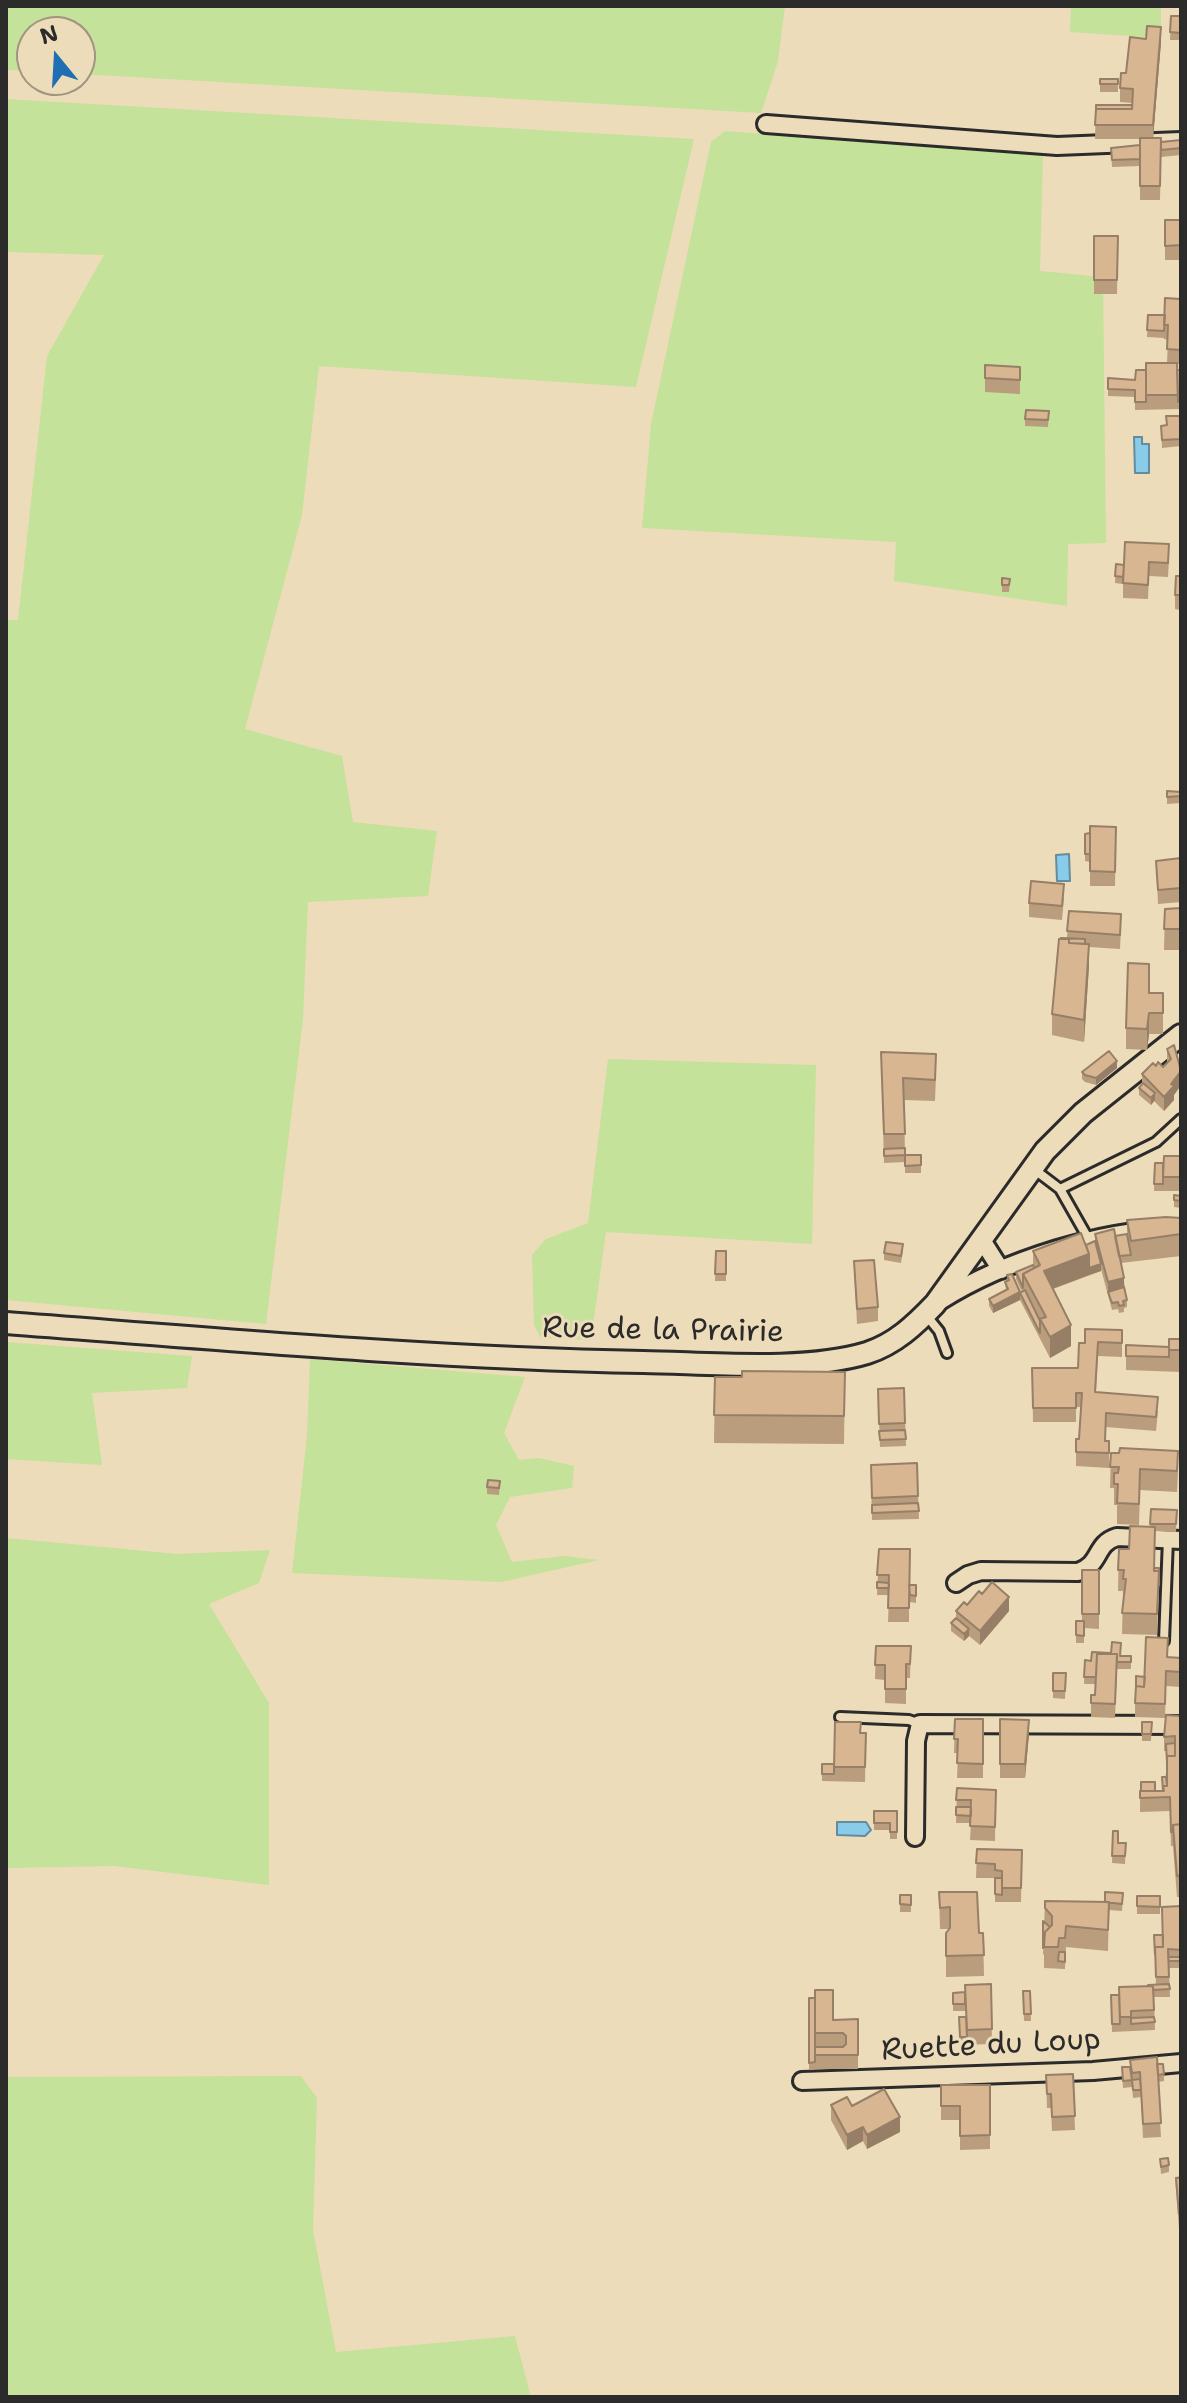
<!DOCTYPE html>
<html>
<head>
<meta charset="utf-8">
<style>
	body { margin:0 }
	#map { position:relative; width:1187px; height:2403px; overflow:hidden; background:#eddcb9; font-family:"Shantell Sans",sans-serif }
	canvas { display:block }
	.frame { position:absolute; inset:0; border:8px solid #2b2b2b; pointer-events:none }
	.north { position:absolute; left:16px; top:16px; width:80px; height:80px; box-sizing:border-box; background:#eddcb9; border:2px solid #9f9580; border-radius:50%; rotate:342deg; font-size:22px; font-weight:700; line-height:32px; text-align:center; color:#2b2b2b }
	.north::after { content:''; display:block; margin:auto; width:28px; height:36px; background:#1f6fb2; clip-path:polygon(50% 0,100% 100%,50% 72%,0 100%) }
</style>
</head>
<body>
<div id="map">
<canvas width="1187" height="2403"></canvas>
<div class="frame"></div>
<div class="north">N</div>
</div>
<script>
const c = document.querySelector('canvas').getContext('2d');
c.lineJoin = 'round';
function fillPath(path, color) { c.fillStyle = color; c.fill(path, 'evenodd'); }
function strokePath(path, color, width, dash) { c.strokeStyle = color; c.lineWidth = width; c.lineCap = dash ? 'butt' : 'round'; c.setLineDash(dash || []); c.stroke(path); }
function write(font, color, halo, rows, align = 'center') {
  c.font = font + ' "Shantell Sans",sans-serif'; c.lineWidth = 6; c.setLineDash([]); c.textBaseline = 'middle'; c.strokeStyle = halo; c.fillStyle = color; for (const [text, x, y, turn = 0] of rows) {
    c.save(); c.translate(x, y); c.rotate((+turn || 0) * Math.PI / 180); c.textAlign = isNaN(turn) ? turn : align; if (halo) c.strokeText(text, 0, 0); c.fillText(text, 0, 0); c.restore();
  }
}
fillPath(new Path2D(`
	M6,6H785L778,61L761,113L80,74V32H32V71L6,70Z
	M1071,6H1161V38L1070,32Z
	M6,99L694,139L636,387L319,366L302,515L245,729L342,756L353,822L437,831L428,896L308,902L303,1019L266,1324L6,1300V620H18L47,356L104,255L6,252Z
	M725,131L1043,155L1040,271L1103,277L1106,543L1068,544L1067,606L894,581L896,542L642,528L651,424L711,142Z
	M608,1059L816,1065L812,1244L606,1232L591,1340L541,1338L534,1325L532,1255L546,1239L588,1223Z
	M6,1342L192,1356L187,1388L92,1393L102,1465L6,1459Z
	M310,1359L525,1377L504,1433L519,1460L539,1458L574,1466L572,1488L510,1497L496,1525L512,1562L563,1556L599,1560L501,1582L292,1573L307,1436Z
	M6,1538L178,1554L270,1550L259,1583L209,1604L269,1703V1885L114,1866L6,1868Z
	M301,2076L317,2098L313,2230L336,2352L515,2336L531,2397H6V2077Z`), '#c4e299');
const water = new Path2D(`
	M1134,437H1142V444H1149V473H1135Z
	M1069,854L1070,881H1057L1056,855Z
	M837,1822H866L871,1830L865,1836L837,1835Z`);
fillPath(water, '#89ccea');
strokePath(water, '#638c9e', 2);
const service = new Path2D(`
	M1035,1170L1060,1189L1089,1240
	M1060,1189L1156,1142L1181,1119
	M926,1315L939,1331L947,1353
	M1164,1641L1168,1539
	M840,1717L909,1720L920,1724`);
const minor = new Path2D(`
	M766,124L1057,146L1181,141
	M982,1240L1001,1270
	M940,1301C1001,1262 1109,1226 1181,1230
	M956,1583L968,1575L981,1571L1078,1572C1102,1564 1094,1544 1117,1537L1181,1540
	M915,1837L916,1741L920,1724L1181,1725
	M802,2081L1093,2071L1181,2063`);
const tertiary = new Path2D(`
	M6,1323C218,1339 430,1358 643,1362C709,1363 804,1372 867,1353C895,1344 915,1325 935,1304L1045,1151L1083,1113L1181,1035`);
strokePath(service, '#2b2b2b', 14);
strokePath(minor, '#2b2b2b', 22);
strokePath(tertiary, '#2b2b2b', 26);
strokePath(service, '#eddcb9', 8);
strokePath(minor, '#eddcb9', 16);
strokePath(tertiary, '#eddcb9', 20);
fillPath(new Path2D(`
	M1171,16H1181V40H1170Z
	M1161,42L1153,138L1161,142L1181,140V155L1161,157L1160,200H1140V166L1112,167L1111,148L1140,145V139H1095L1096,105H1132V103L1120,102V88L1126,73Z
	M1100,79H1118V92H1100Z
	M1165,220H1181V260H1165Z
	M1094,236H1118L1117,294H1094Z
	M1181,299V364H1177V370H1181V409L1135,410V397L1108,396V378L1135,380L1146,370L1167,363L1168,340L1164,339V338L1147,337L1148,315H1165Z
	M1020,367V394L985,392V378Z
	M1049,411L1048,427L1025,426V419Z
	M1181,416V446L1162,448L1161,426L1167,425Z
	M1169,559L1168,577L1149,576L1148,599L1123,598V584L1115,583L1116,564L1124,565Z
	M1181,576V610L1175,609V595Z
	M1002,578L1010,579L1009,592H1002Z
	M1181,784V803L1167,804V791L1180,792Z
	M1116,827L1115,886H1090V862L1085,861V854L1090,833Z
	M1181,858V902L1158,904L1156,861Z
	M1064,898L1062,920L1029,917V903Z
	M1181,908V950H1164L1165,909Z
	M1069,911L1121,929L1120,949L1089,947V966L1084,1042L1052,1035V1014L1067,938Z
	M1149,993H1163V1034H1149L1147,1050L1126,1049V1028Z
	M1167,1049L1181,1068V1085L1174,1095V1100L1164,1111L1154,1101L1151,1105L1139,1095V1088L1142,1084V1074L1156,1066L1163,1067L1167,1063Z
	M881,1052L936,1076L935,1101L904,1100L905,1155L921,1165V1173H905V1162L884,1163Z
	M1117,1068L1096,1085L1085,1082L1082,1079V1072Z
	M1181,1156V1191H1154L1155,1163H1163Z
	M1174,1195L1181,1196V1208L1174,1207Z
	M1181,1218V1256L1121,1263L1127,1300V1307L1124,1308V1312L1119,1313L1118,1309L1112,1310L1101,1269V1271L1053,1289L1071,1346L1050,1358L1020,1300L993,1313L989,1306V1299L1006,1290L1005,1282L1007,1280V1275L1020,1292H1022L1016,1279V1272L1033,1265V1251L1086,1245L1095,1241V1234L1115,1236L1127,1234V1220Z
	M716,1251H726V1281H715Z
	M903,1251L901,1263L884,1260V1253Z
	M854,1261L878,1307V1321L857,1324Z
	M1122,1330V1357L1098,1356L1096,1392L1158,1411L1156,1431L1106,1427V1441H1109V1468L1076,1466V1452L1079,1439L1081,1407H1076V1422H1033L1032,1368H1078L1085,1343Z
	M1181,1339V1372L1126,1370V1345L1169,1347Z
	M845,1372L844,1444L714,1443L715,1377H742Z
	M904,1388L906,1446L880,1447L878,1389Z
	M1120,1448L1178,1472L1177,1492L1140,1490L1139,1525L1117,1524V1505H1114V1488H1110L1111,1453H1119Z
	M917,1463L919,1519L872,1520L871,1479Z
	M500,1481L499,1495L487,1494V1487Z
	M1151,1509L1177,1510L1176,1532L1155,1531L1154,1568H1159L1157,1635L1122,1634L1123,1591H1118L1119,1549H1129L1150,1527Z
	M879,1549L916,1593V1603L910,1602L909,1596V1622H888L889,1595H877Z
	M1082,1570H1099V1629L1084,1628V1643H1076V1621H1082Z
	M967,1605L1009,1611L980,1645L969,1636L964,1641L951,1631V1623L956,1618V1611Z
	M876,1646H911L910,1678H906V1704L885,1703V1680L875,1679Z
	M1120,1656H1131V1669H1117L1115,1718L1091,1717V1695H1095L1096,1684H1084L1085,1660L1091,1661Z
	M1168,1657L1181,1658V1687L1166,1686L1165,1718L1135,1717V1703L1145,1677Z
	M1053,1673H1066L1065,1699L1053,1698Z
	M1181,1716V1897H1177L1173,1846H1171L1170,1811L1140,1812V1791H1162L1167,1769L1166,1751H1164V1737Z
	M955,1719H983V1778H957L958,1753H954Z
	M1000,1719L1029,1734L1025,1778H1000Z
	M1142,1722H1152L1151,1741H1142Z
	M861,1733H866L865,1782L822,1781V1764H834Z
	M957,1788L996,1790L995,1841L970,1840L971,1823H956Z
	M874,1811H897V1839H890V1830H874Z
	M1113,1831L1118,1843H1126L1125,1864L1112,1863Z
	M977,1849L1022,1850L1021,1902H995V1878H976Z
	M939,1892L979,1933H983L984,1976L946,1977V1933L950,1929H940Z
	M1123,1893L1122,1911L1109,1910L1108,1951L1066,1947L1065,1969L1044,1968V1954L1043,1955L1045,1901L1105,1902Z
	M900,1895H911V1912H900Z
	M1137,1896H1160V1914H1137Z
	M1181,1906V1968H1169L1170,1997H1154L1155,2030L1112,2032L1111,1995H1119L1156,1985L1154,1935H1162Z
	M991,1984L992,2044L960,2045L959,2017H966L965,2006V2011H953V1993L965,1992Z
	M1023,1991H1030L1031,2021H1024Z
	M809,1998L833,2020L858,2019V2069H815V2048V2069L809,2070Z
	M1130,2060L1157,2064L1164,2074V2081L1158,2082L1161,2137L1143,2138L1141,2097L1133,2098L1132,2087L1123,2088L1122,2067H1130Z
	M1073,2074L1075,2130L1052,2131L1051,2108H1047L1046,2075Z
	M941,2085H990V2149L960,2150V2120H941Z
	M831,2105L852,2106L900,2132L867,2149L863,2141L847,2150L831,2120Z
	M1160,2159L1169,2165V2172L1161,2174Z
	M1181,2176V2228L1179,2229L1175,2177Z`), '#b99d7d');
fillPath(new Path2D(`
	M1161,27V42L1153,139V125Z
	M1089,944V966L1084,1042V1020Z
	M1149,1013V1034L1147,1050V1029Z
	M1117,1061V1068L1096,1085V1078Z
	M1181,1071V1085L1174,1095V1100L1164,1111V1097L1171,1084Z
	M1155,1093V1100L1151,1105V1098Z
	M1089,1254V1275L1044,1292V1271Z
	M1101,1264V1271L1089,1275V1268Z
	M1124,1278V1292H1108V1296V1282Z
	M1020,1293V1300L993,1313V1306Z
	M1071,1325V1346L1050,1358V1337Z
	M1009,1597V1611L980,1645V1631Z
	M969,1629V1636L964,1641V1634Z
	M1029,1720V1734L1025,1778V1764Z
	M900,2117V2132L867,2149V2135Z
	M863,2127V2141L847,2150V2135Z`), '#967f66');
const building = new Path2D(`
	M1171,16H1181V33L1170,32Z
	M1147,26L1161,27L1153,125H1095L1096,109H1132L1133,89L1120,88L1121,73H1126L1130,37L1146,39Z
	M1100,79H1118V84H1100Z
	M1096,105H1132V109H1096Z
	M1140,138H1161L1160,186H1140Z
	M1181,140V148L1161,150V142Z
	M1140,145V159L1112,160L1111,148Z
	M1165,220H1181V245L1165,246Z
	M1094,236H1118L1117,280H1094Z
	M1165,298L1181,299V350L1167,349L1168,325H1164Z
	M1148,315H1165L1164,331L1147,330Z
	M1146,363H1177L1178,395H1146Z
	M985,365L1020,367V380L985,378Z
	M1136,370H1146V402H1135V390L1108,389V378L1135,380Z
	M1177,370H1181V402H1178Z
	M1026,410L1049,411L1048,420L1025,419Z
	M1166,416H1181V439L1162,440L1161,426L1167,425Z
	M1125,542L1169,544L1168,563L1149,562L1148,585L1123,583Z
	M1116,564L1124,565L1123,577L1115,576Z
	M1176,576H1181V595H1175Z
	M1002,578L1010,579L1009,585H1002Z
	M1167,791L1181,792V796L1167,797Z
	M1090,826L1116,827L1115,872L1090,871Z
	M1090,833V854H1085V834Z
	M1181,858V888L1158,890L1156,861Z
	M1031,881L1064,884L1062,906L1029,903Z
	M1181,908V929H1164L1165,909Z
	M1069,911L1121,914L1120,935L1067,931Z
	M1061,938L1085,939V944L1069,943V939H1060Z
	M1059,939H1069V943L1089,944L1084,1020L1052,1014Z
	M1128,963L1149,964V993H1163V1013H1149L1147,1029L1126,1028Z
	M1174,1045L1181,1071L1171,1084L1174,1086L1164,1097L1142,1074L1153,1063L1156,1066L1158,1062L1163,1067L1171,1059L1167,1049Z
	M1109,1051L1117,1061L1096,1078L1085,1075L1082,1072Z
	M881,1052L936,1054L935,1080L903,1078L905,1134H884Z
	M1143,1083L1155,1093L1151,1098L1139,1088Z
	M905,1148V1155L884,1156V1149Z
	M905,1155H921V1165L905,1166Z
	M1164,1156H1181V1177H1163Z
	M1155,1163H1163V1184H1154Z
	M1174,1195L1181,1196V1201L1174,1200Z
	M1166,1217L1181,1218V1234L1131,1241L1127,1220Z
	M1114,1229L1124,1278L1108,1282L1095,1234Z
	M1081,1233L1089,1254L1044,1271L1071,1325L1050,1337L1040,1319L1046,1317L1023,1274L1040,1265L1033,1251Z
	M1127,1234L1131,1255L1119,1256L1115,1236Z
	M1095,1241L1101,1264L1089,1268V1254L1086,1245Z
	M886,1242L903,1244L901,1256L884,1253Z
	M716,1251H726V1274H715Z
	M874,1260L878,1307L857,1309L854,1261Z
	M1033,1265L1034,1268L1023,1274V1288L1016,1272Z
	M1012,1274L1020,1292L993,1306L989,1299L1008,1289L1005,1282L1009,1280L1007,1275Z
	M1124,1287L1127,1300L1123,1301L1124,1305L1119,1306L1118,1302L1112,1303L1108,1292Z
	M1025,1290L1040,1321V1333L1020,1293Z
	M1085,1329L1122,1330V1343L1098,1342L1095,1392L1158,1397L1156,1417L1106,1413L1105,1441H1109V1453L1076,1452V1439H1079L1082,1393H1076V1408H1033L1032,1368H1078L1079,1343H1085Z
	M1169,1339H1181V1350H1169Z
	M1126,1345L1169,1347V1357L1126,1356Z
	M742,1371L845,1372L844,1416L714,1415L715,1377H742Z
	M904,1388L905,1423L879,1424L878,1389Z
	M905,1430L906,1439L880,1440L879,1431Z
	M1120,1448L1178,1451L1177,1471L1140,1469L1139,1504L1117,1503L1118,1484H1114V1473H1118L1119,1467H1110L1111,1453H1119Z
	M917,1463L918,1496L872,1498L871,1465Z
	M488,1480L500,1481L499,1488L487,1487Z
	M918,1503L919,1511L872,1513V1505Z
	M1151,1509L1177,1510L1176,1524H1150Z
	M1130,1526L1155,1527L1154,1571H1159L1157,1614L1122,1613L1126,1579H1123L1124,1570H1118L1119,1549H1129Z
	M879,1549H910L909,1608H888L889,1575H877Z
	M1154,1568H1159V1585V1571H1154Z
	M1082,1570H1099V1614H1082Z
	M877,1582L889,1583V1588H877Z
	M992,1582L1009,1597L980,1631L956,1611L964,1602L967,1605L979,1591L982,1594Z
	M909,1585H916V1596L910,1595Z
	M956,1618L969,1629L964,1634L951,1623Z
	M1076,1621H1084V1636L1076,1635Z
	M1146,1637L1168,1638L1167,1657L1181,1658V1672L1166,1671L1165,1704L1135,1703L1136,1686L1144,1687Z
	M1112,1642L1121,1643L1120,1656H1131V1662H1117V1654H1097L1096,1677H1084L1085,1660L1091,1661L1092,1652L1111,1653Z
	M876,1646H911L910,1664H906V1689H885V1665H875Z
	M1097,1654H1117L1115,1704L1091,1703V1695H1095Z
	M1053,1673H1066L1065,1691H1053Z
	M1136,1676L1145,1677L1144,1687L1136,1686Z
	M1166,1715L1181,1716V1824L1173,1825V1832H1171L1170,1797L1140,1798V1791H1164L1163,1786H1167V1756H1175V1736L1164,1737Z
	M955,1719H983V1764L957,1763L958,1739H954Z
	M1000,1719L1029,1720L1025,1764H1000Z
	M835,1722H861L860,1733H866L865,1767H834Z
	M1142,1722H1152L1151,1734H1142Z
	M1175,1743V1756H1167V1763L1166,1744Z
	M822,1764H834V1774H822Z
	M1162,1777H1166L1167,1786H1163L1164,1791H1163Z
	M1141,1782H1155V1791H1141Z
	M957,1788L996,1790L995,1827L970,1826L971,1800H956Z
	M956,1807H971V1816L956,1815Z
	M874,1811H897V1832H890V1823H874Z
	M1181,1824V1875L1177,1876L1173,1825Z
	M1113,1831H1118V1843H1126L1125,1856H1112Z
	M977,1849L1022,1850L1021,1888H1002V1871L995,1870V1864L976,1863Z
	M995,1878H1002V1895L995,1894Z
	M939,1892H977L979,1933H983L984,1955L946,1956V1933L950,1928V1907L940,1908Z
	M1105,1892L1123,1893L1122,1904L1105,1902Z
	M900,1895H911V1905L900,1904Z
	M1137,1896H1160V1907L1137,1906Z
	M1045,1901L1109,1902L1108,1930L1066,1926L1065,1938H1059L1058,1947H1044L1045,1932L1052,1925V1916L1045,1908Z
	M1181,1906V1950L1168,1949L1169,1977H1156L1155,1947H1163L1162,1907Z
	M1043,1921L1050,1927L1045,1932L1044,1946L1043,1948Z
	M1154,1935H1163V1947H1155V1955Z
	M1059,1952H1065V1962L1058,1961Z
	M1168,1957H1181V1961H1169Z
	M991,1984L992,2029L967,2030L965,1985Z
	M1169,1984L1170,1989L1153,1990V1986H1148V1985Z
	M1153,1986L1154,2010L1131,2011V2017H1120L1119,1987Z
	M815,1990H833V2020L858,2019V2055H815V2047H843L846,2044V2036L843,2033H815Z
	M1023,1991H1030L1031,2014H1024Z
	M965,1992V2004H953V1993Z
	M1111,1995H1119L1120,2024H1112Z
	M809,1998H815V2062L809,2063Z
	M959,2017H966L967,2037H960Z
	M1154,2017L1155,2022L1131,2024V2018Z
	M1157,2057L1161,2123L1143,2124L1140,2072L1132,2073L1130,2060Z
	M1157,2064H1163L1164,2074L1158,2075Z
	M1122,2067H1130L1132,2080L1123,2081Z
	M1073,2074L1075,2116L1052,2117L1051,2094H1047L1046,2075Z
	M1140,2079L1141,2090H1133L1132,2080Z
	M941,2085H990V2135L960,2136V2106H941Z
	M884,2089L900,2117L867,2135L863,2127L847,2135L831,2105L847,2097L852,2106Z
	M1168,2158L1169,2165L1161,2167L1160,2159Z
	M1176,2178H1181V2214H1179Z`);
fillPath(building, '#d7b691');
strokePath(building, '#967f66', 2);
write('30px', '#2b2b2b', '#eddcb9', [
	["Rue de la Prairie",663,1331,1],
	["Ruette du Loup",991,2046,-3]
]);
</script>
</body>
</html>
